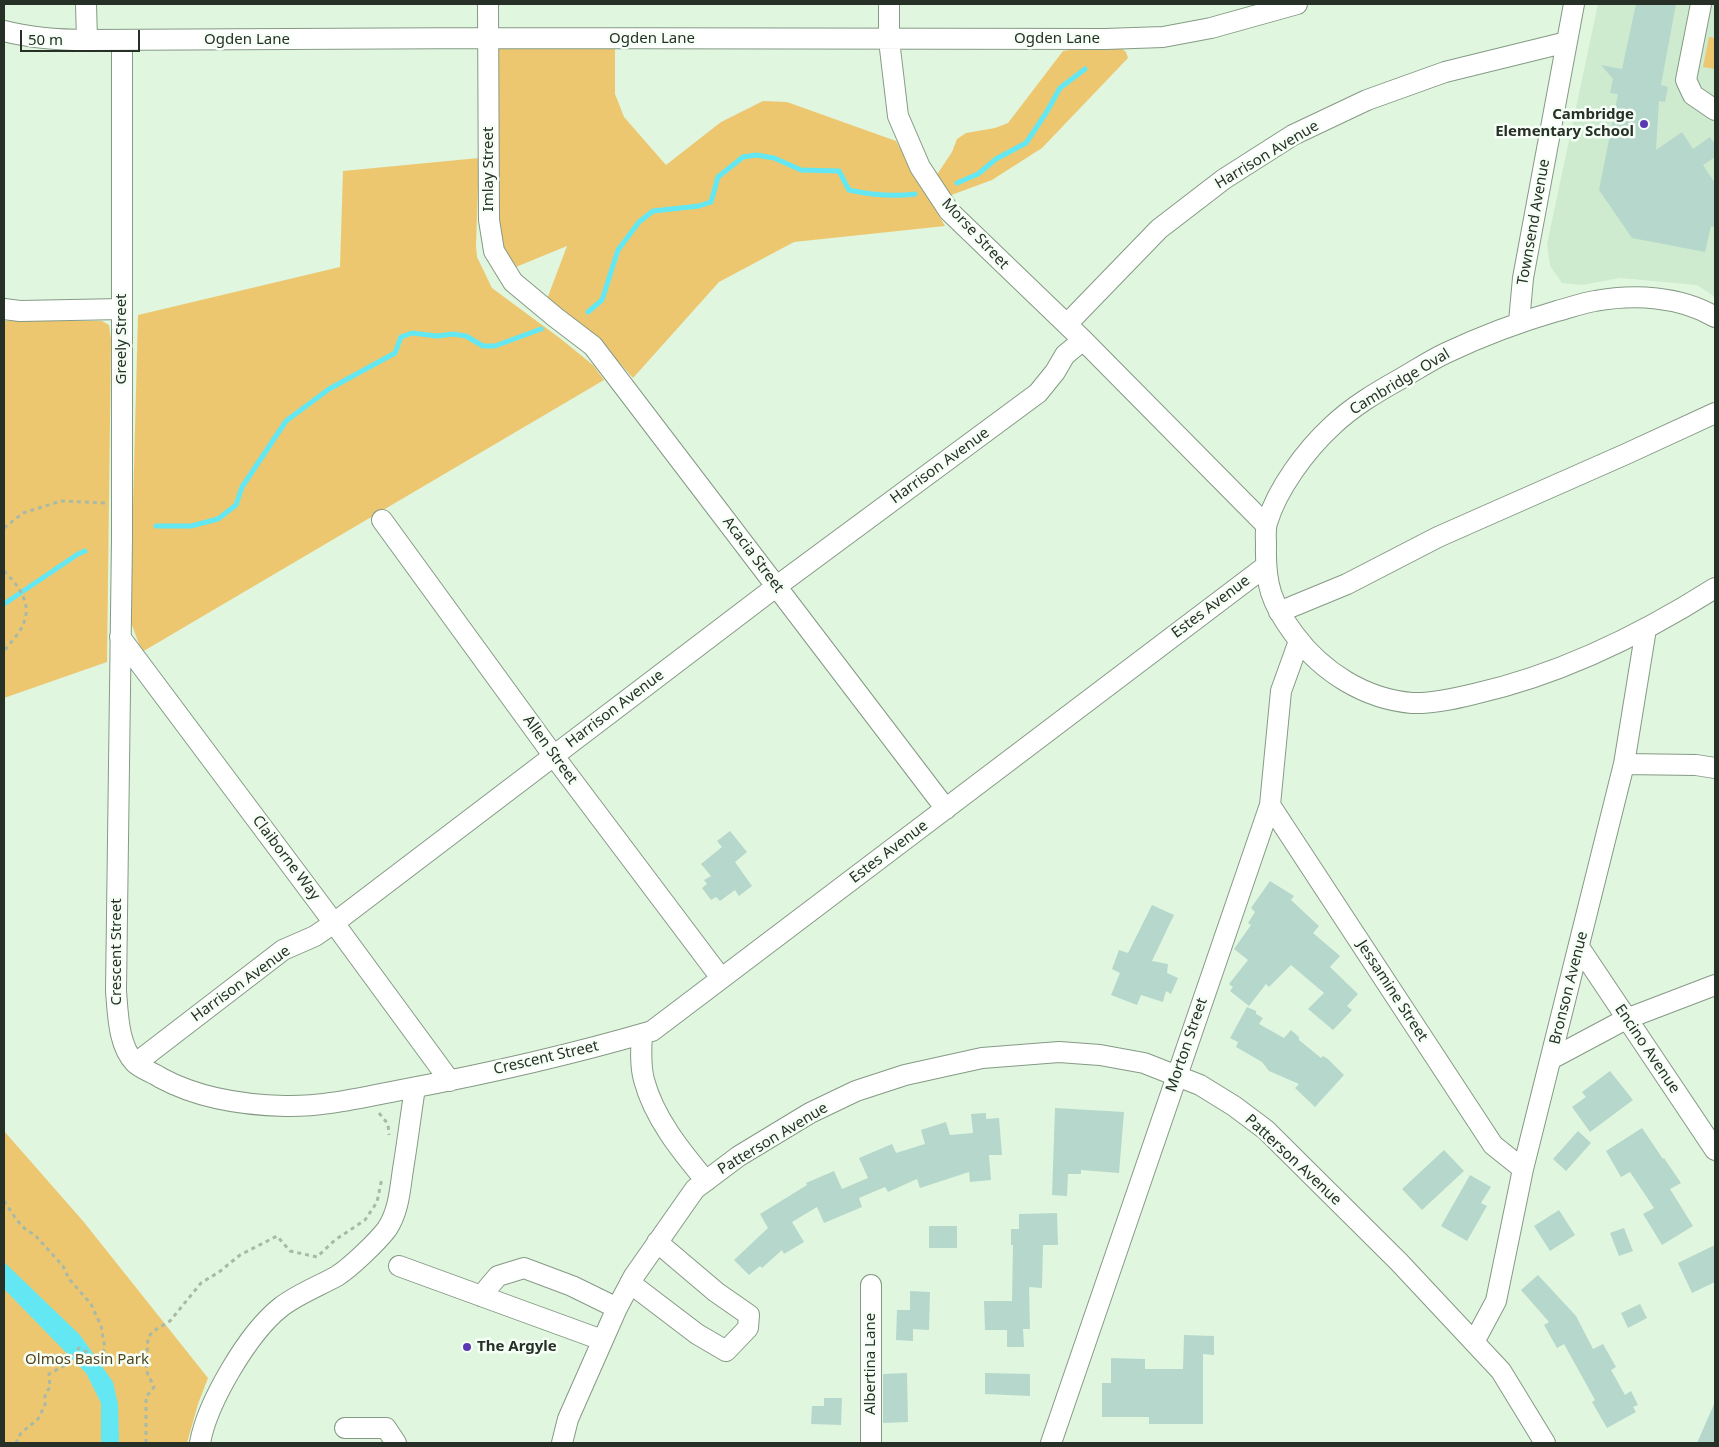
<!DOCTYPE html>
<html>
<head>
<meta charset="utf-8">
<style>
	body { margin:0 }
	#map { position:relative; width:1719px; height:1447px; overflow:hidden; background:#e0f6df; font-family:"Noto Sans",sans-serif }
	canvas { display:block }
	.frame { position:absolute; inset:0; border:5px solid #273027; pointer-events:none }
	.scale { position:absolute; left:20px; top:30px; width:120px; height:22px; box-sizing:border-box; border:2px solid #273027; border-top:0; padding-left:6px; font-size:15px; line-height:18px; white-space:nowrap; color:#273027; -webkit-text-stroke:4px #f6fff6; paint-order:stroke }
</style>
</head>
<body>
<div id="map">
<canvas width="1719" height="1447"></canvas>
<div class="frame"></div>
<div class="scale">50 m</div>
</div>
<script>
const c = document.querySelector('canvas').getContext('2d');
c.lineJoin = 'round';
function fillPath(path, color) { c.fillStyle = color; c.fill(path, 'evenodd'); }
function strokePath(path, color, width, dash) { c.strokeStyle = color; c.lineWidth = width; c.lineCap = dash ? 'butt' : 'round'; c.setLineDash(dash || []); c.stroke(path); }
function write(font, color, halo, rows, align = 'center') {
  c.font = font + ' "Noto Sans",sans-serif'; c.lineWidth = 5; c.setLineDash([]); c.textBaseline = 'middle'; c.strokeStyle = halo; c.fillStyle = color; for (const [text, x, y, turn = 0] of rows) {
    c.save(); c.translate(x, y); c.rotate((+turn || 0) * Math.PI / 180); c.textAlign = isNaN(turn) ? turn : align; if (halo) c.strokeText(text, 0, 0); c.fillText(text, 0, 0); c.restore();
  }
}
fillPath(new Path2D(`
	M1598,4H1715V297L1697,285L1620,278L1582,285L1562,283L1550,266L1547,244Z`), '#cfebcf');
fillPath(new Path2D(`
	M1709,37L1715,38V69L1703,67Z
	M1119,46L1126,52L1128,58L1042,148L992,180L946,197L936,176L952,152L957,139L966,133L995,128L1008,123L1063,51L1075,49Z
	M501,47L615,48V94L624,117L666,165L721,122L763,101L787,102L896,141L945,226L794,242L719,282L633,378L594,334L547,299L567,246L511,269L500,248L497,220V49Z
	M479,158L476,246L477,257L492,288L561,339L593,365L604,380L142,652L130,620L138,315L340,267L343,171Z
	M4,321H102L109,325L111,339L107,662L4,698Z
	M4,1131L83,1221L208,1378L198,1404L187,1443H4Z`), '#edc770');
fillPath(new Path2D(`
	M4,1262L80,1335L113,1382L118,1404L119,1443H101V1403L86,1373L4,1289Z`), '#63e8f3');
strokePath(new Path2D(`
	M957,183L978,174L996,159L1026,143L1046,113L1060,88L1085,69
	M588,312L602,300L618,250L639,222L653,211L699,206L711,202L718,177L743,157L756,155L774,158L801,170L839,171L849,190C872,195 892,197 915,194
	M156,526H191L218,519L236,505L242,487L286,421L329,389L395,353L401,337L412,333L437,336L453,334L466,336L483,346H495L541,329
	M4,604L78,554L85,551`), '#63e8f3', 5);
fillPath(new Path2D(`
	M1636,4H1676L1661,85L1668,87L1665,102L1659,101L1656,150L1682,132L1693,149L1710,137L1715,144V157L1703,165L1715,183V228L1711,226L1705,252L1632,238L1599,190L1618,94L1610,93L1613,79L1601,65L1622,69Z
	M730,831L747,852L735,862L752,886L739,896L735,890L720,901L716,897L711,900L702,888L707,884L704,880L711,876L701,864L722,847L717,841Z
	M1270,881L1294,896L1291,900L1319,926L1313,933L1340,956L1330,967L1358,994L1347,1006L1352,1010L1333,1030L1308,1009L1324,993L1291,965L1269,987L1266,984L1249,1006L1230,991L1233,987L1229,984L1248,960L1234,949L1251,925L1248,923L1255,912L1251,908Z
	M1152,905L1174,915L1152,961L1168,964L1167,973L1178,978L1171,994L1166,991L1163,1002L1141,995L1137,1005L1111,995L1120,973L1112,969L1119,950L1128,953Z
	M1247,1007L1256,1011V1014L1263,1018L1259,1024L1284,1038L1291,1030L1299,1037V1040L1321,1058L1323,1056L1328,1059L1344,1075L1315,1107L1295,1088L1299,1084L1269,1071L1262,1062L1236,1047L1238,1042L1230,1038Z
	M1610,1071L1633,1100L1590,1132L1572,1107L1586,1097L1582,1092Z
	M1055,1108L1124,1112L1119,1173L1081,1170V1174H1068L1067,1196L1052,1195Z
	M986,1113V1119L999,1118L1002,1155H989L991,1180L970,1182L969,1172L920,1188L917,1179L888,1192L885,1187L859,1198L862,1207L824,1223L817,1207L792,1222L804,1242L784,1254L782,1250L762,1268L760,1266L749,1275L734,1260L768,1228L760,1214L807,1185L806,1183L834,1171L842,1189L868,1178L859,1158L892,1144L896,1153L925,1144L921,1130L946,1122L950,1135L973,1133L971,1114Z
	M1642,1128L1663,1159L1664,1158L1681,1183L1670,1189L1693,1226L1662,1245L1643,1214L1654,1208L1630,1172L1621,1177L1606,1151Z
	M1578,1131L1591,1143L1566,1171L1553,1159Z
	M1444,1150L1464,1171L1422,1210L1402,1189Z
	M1470,1175L1491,1187L1481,1203L1487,1206L1467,1241L1441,1226Z
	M1559,1210L1575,1235L1550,1251L1534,1226Z
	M1057,1213L1058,1245H1043L1042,1288L1029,1287L1030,1329H1023L1024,1347H1007V1330H985L984,1301H1012L1013,1245H1011V1229H1019V1214Z
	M929,1226H957V1248H929Z
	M1624,1228L1633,1251L1619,1256L1610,1233Z
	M1715,1245V1282L1692,1293L1678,1263Z
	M1538,1275L1576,1316L1593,1349L1603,1344L1616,1367L1611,1370L1625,1395L1631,1391L1638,1405L1633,1407L1636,1412L1607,1428L1592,1402L1595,1400L1564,1344L1557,1348L1544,1325L1549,1322L1521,1290Z
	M910,1291L930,1292L929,1330L913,1329V1341L896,1340L897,1310H910Z
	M1640,1304L1647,1318L1628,1328L1621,1313Z
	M1184,1335L1214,1336V1355L1203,1354V1424H1149V1417H1102V1383H1111V1358L1145,1359V1369H1183Z
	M907,1373L908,1422L883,1423V1374Z
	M985,1373L1030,1374V1396L985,1394Z
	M824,1398H842L841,1425L811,1424L812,1406H824Z
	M1715,1402V1443H1697Z`), '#b6d7cc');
const minor = new Path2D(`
	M86,4L87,40
	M488,4L489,220L494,251L513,282L555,317L593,346L946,809
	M889,4V40L898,116L920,167L949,211L1083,340L1266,525
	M1701,4L1686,80L1693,95L1715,110
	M4,31C31,38 58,40 87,40L488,38L1105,39L1163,37L1211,28L1297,4
	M122,40V539L116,991C118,1014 118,1045 135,1063C141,1069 154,1073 161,1078C198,1098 243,1105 285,1106C324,1107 364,1097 401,1090C486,1074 570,1055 652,1031L1266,566
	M4,309L20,311L122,309
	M1715,317C1680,296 1634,294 1595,301C1582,303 1569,308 1557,311C1519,322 1482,336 1446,353C1431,360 1416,370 1402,378C1377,392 1353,406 1332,426C1306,450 1277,489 1267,523C1265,530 1266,538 1266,545C1265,584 1271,603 1294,634C1322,672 1365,699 1412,703C1432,704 1454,699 1474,694C1559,675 1641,635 1715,588
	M1519,322L1523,278L1574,4
	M1067,324L1159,229L1224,179L1293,135L1367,100L1445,72L1567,42
	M382,520L553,755L721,978
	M1279,612L1347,584L1438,537L1626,454L1715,413
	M120,637L334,923L450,1081
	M1624,764L1696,765L1715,768
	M1270,805L1493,1145L1523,1169
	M1579,947L1715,1150
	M642,1034C641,1049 640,1065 644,1080C654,1118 681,1151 706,1181
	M1551,1059L1626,1019L1715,985
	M136,1063L283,950L315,936L334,923L777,586L1038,393L1055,372L1065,355L1083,340
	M399,1266L602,1340
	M630,1283L697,1334L726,1351L748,1328L749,1315L716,1292L657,1242
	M871,1285V1443
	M481,1296L498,1276L524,1268L572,1286L617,1308
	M1474,1342L1496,1301L1523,1169L1624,764L1646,629
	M345,1428H386L396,1443
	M200,1443C207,1403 248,1333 281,1307C298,1294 319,1286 337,1276C351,1267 377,1242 387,1229C400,1209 400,1186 404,1163C408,1138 411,1113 415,1088
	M562,1443L568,1419L617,1308L634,1276L695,1189L739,1156L810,1113L856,1091L905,1075L982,1058L1059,1052L1100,1055L1144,1063L1200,1085L1234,1106L1266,1130L1399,1262L1501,1371L1545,1443
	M1051,1443L1270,805L1281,691L1299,641`);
strokePath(minor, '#859a85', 22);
strokePath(new Path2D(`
	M4,528L23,513L61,501L105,503
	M4,571C17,584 32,602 24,622C21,632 10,643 4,651
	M379,1113L388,1124L389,1135
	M4,1201C12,1212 21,1230 34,1234L63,1266L69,1279L91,1304L101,1326L105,1348L98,1364L89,1353L79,1348L67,1364L49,1374L50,1387L45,1394V1405L38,1419L21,1433L16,1443
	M146,1443V1397L154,1387L146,1370L148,1338L152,1332L170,1321L201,1283L219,1272L240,1255L277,1236L290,1251L317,1257L335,1240L365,1220L377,1202L382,1178`), '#a8baa7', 3, [4, 4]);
strokePath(minor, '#fff', 20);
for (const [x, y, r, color] of [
	[1644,124,5,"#5939b1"],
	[467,1347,5,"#5939b1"]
]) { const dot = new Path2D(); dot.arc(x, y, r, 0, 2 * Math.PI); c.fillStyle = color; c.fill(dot); strokePath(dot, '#f6fff6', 2); }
write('15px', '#273027', '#f6fff6', [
	["Ogden Lane",652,39],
	["Ogden Lane",1057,39],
	["Ogden Lane",247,40],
	["Harrison Avenue",1267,155,-31],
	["Imlay Street",489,169,-90],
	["Townsend Avenue",1534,222,-80],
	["Morse Street",975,234,47],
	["Greely Street",122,339,-90],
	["Cambridge Oval",1400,382,-31],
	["Harrison Avenue",940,466,-36],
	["Acacia Street",753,555,53],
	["Estes Avenue",1211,607,-37],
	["Harrison Avenue",615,709,-37],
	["Allen Street",550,750,54],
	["Estes Avenue",889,852,-37],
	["Claiborne Way",286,858,53],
	["Crescent Street",117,952,-90],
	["Harrison Avenue",241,984,-36],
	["Bronson Avenue",1569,988,-76],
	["Jessamine Street",1392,991,57],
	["Morton Street",1187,1045,-71],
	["Encino Avenue",1647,1049,56],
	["Crescent Street",546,1058,-13],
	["Patterson Avenue",773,1139,-31],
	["Patterson Avenue",1293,1160,43],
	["Albertina Lane",871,1364,-90]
]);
write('bold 15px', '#273027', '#f6fff6', [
	["Cambridge",1634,115],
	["Elementary School",1634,132],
	["The Argyle",477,1347,"left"]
], 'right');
write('15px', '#53431d', '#f6fff6', [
	["Olmos Basin Park",87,1360]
]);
</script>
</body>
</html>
